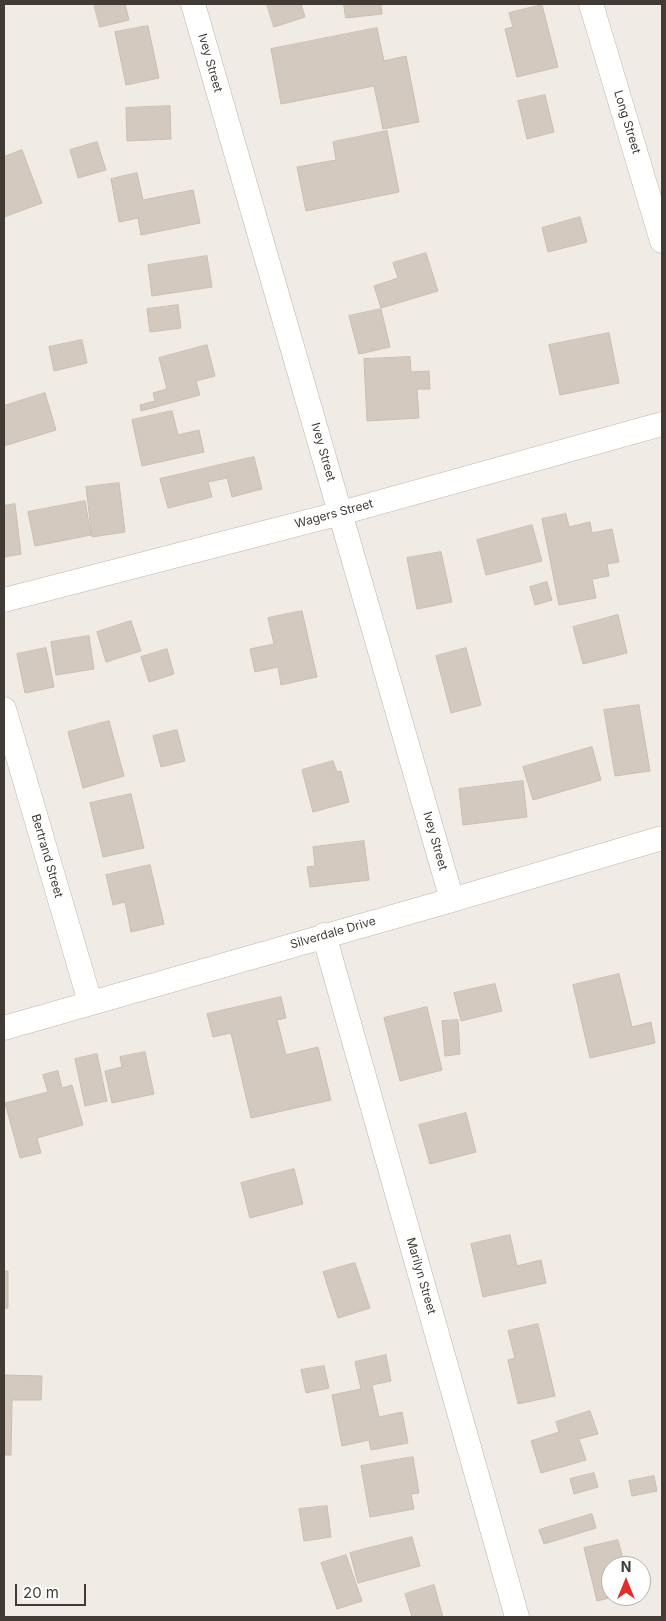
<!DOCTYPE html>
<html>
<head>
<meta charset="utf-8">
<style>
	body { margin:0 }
	#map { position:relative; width:666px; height:1621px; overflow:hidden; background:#f0ece5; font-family:Inter,sans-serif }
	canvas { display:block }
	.frame { position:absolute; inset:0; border:5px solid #423b35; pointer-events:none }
	.north { position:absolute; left:601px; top:1556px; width:50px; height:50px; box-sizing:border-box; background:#fff; border:1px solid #b3b1ae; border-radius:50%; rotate:0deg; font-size:14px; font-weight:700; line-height:20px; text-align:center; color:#423b35 }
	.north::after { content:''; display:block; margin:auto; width:18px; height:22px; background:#e32d29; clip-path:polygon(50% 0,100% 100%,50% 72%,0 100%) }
	.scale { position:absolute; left:15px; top:1584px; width:71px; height:22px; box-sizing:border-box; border:2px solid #423b35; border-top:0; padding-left:6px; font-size:15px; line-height:18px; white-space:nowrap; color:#423b35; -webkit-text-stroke:4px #fff; paint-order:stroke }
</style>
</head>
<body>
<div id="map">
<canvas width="666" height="1621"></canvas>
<div class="frame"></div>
<div class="north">N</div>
<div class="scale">20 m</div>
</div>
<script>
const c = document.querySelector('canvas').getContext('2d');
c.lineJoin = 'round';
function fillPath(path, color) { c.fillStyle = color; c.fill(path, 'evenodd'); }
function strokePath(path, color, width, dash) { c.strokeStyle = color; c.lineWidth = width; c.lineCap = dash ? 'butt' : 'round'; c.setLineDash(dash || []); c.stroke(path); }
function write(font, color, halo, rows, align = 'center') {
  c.font = font + ' Inter,sans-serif'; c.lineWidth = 4; c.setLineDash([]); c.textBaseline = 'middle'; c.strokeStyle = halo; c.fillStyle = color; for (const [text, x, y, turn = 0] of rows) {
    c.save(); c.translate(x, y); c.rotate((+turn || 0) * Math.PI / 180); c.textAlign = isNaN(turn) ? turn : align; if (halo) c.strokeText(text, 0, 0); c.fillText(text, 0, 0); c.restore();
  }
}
const building = new Path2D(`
	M94,4H125L129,20L100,27Z
	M267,4H301L305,17L274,27Z
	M344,4H381L382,14L346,18Z
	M542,5L558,67L517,77L505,29L513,27L509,13Z
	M148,26L159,78L126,85L115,32Z
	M377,28L384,61L406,56L419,122L383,129L374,86L281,104L271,49Z
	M545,95L554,132L527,139L518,101Z
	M170,106L171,139L127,141L126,108Z
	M387,131L399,192L306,211L297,167L336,160L333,142Z
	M97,142L106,170L78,178L70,150Z
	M22,150L42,203L4,217V157Z
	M137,173L143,200L193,190L200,223L141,235L138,218L119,222L111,179Z
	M580,217L587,242L548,252L542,228Z
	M426,253L438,291L381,308L374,286L398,278L393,263Z
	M207,256L212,287L152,296L148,265Z
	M178,305L181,328L150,332L147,309Z
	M381,309L390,347L359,354L349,316Z
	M609,333L619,383L560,395L549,345Z
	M82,340L87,363L54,371L49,347Z
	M207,345L215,376L196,381L200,395L141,411L140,405L155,401L153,393L167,389L159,358Z
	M410,357L411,372L429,371L430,389H417L419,418L367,421L364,359Z
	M45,393L56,430L4,446V406Z
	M172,411L178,435L199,430L204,452L142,466L132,420Z
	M254,457L262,489L232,497L227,478L208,482L212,497L168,508L160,479Z
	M119,483L125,532L92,537L86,487Z
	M85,501L91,535L35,546L28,512Z
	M15,504L21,554L4,557V506Z
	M566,514L569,527L590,522L592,533L612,529L619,562L607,564L609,576L592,579L596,598L559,605L542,519Z
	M532,525L542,561L486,575L477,540Z
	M441,552L452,602L417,609L407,558Z
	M547,582L552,600L535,605L530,587Z
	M302,611L317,677L281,685L278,667L255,672L250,649L274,644L268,618Z
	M618,615L627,653L583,664L573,627Z
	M131,621L141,651L106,662L97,632Z
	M89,636L94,669L56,675L51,642Z
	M46,648L54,687L25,693L17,654Z
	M466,648L481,705L451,713L436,656Z
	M167,649L174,674L149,682L141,657Z
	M639,705L650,771L615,776L604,710Z
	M109,721L124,776L83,788L68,732Z
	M177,730L185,761L161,767L153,736Z
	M592,747L601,780L533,800L523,767Z
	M333,761L337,772L341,771L349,802L313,812L302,770Z
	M523,781L527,817L463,825L459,789Z
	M131,794L144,848L103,857L90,803Z
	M364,841L369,880L310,887L307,867L315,866L313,847Z
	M150,865L164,924L131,932L125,902L113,905L106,875Z
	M619,974L632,1027L651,1022L655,1043L590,1058L573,985Z
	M495,984L502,1011L461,1021L454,993Z
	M281,997L286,1018L277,1020L286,1055L318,1047L331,1100L251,1118L231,1033L213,1037L207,1014Z
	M427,1007L442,1070L400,1081L384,1018Z
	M458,1020L460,1054L445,1056L442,1021Z
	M145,1052L154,1094L112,1103L105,1071L122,1067L120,1057Z
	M97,1054L107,1101L85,1106L75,1059Z
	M58,1071L62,1088L72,1085L83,1125L37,1138L41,1153L20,1158L5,1103L48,1092L43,1075Z
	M466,1113L476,1152L430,1164L419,1125Z
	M294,1169L303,1204L250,1218L241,1183Z
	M510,1235L517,1266L541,1260L546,1283L483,1297L471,1244Z
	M355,1263L370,1308L338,1318L323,1272Z
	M4,1271H8V1308H4Z
	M538,1324L555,1396L518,1404L508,1360L515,1358L508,1331Z
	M386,1355L391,1381L372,1385L379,1417L402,1412L408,1443L371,1450L369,1440L342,1446L332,1395L361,1389L355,1362Z
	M324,1366L329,1388L306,1393L301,1370Z
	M5,1375L42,1376L41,1400H12L11,1455H4Z
	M590,1411L598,1434L579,1439L586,1460L541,1473L531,1441L559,1432L556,1422Z
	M413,1457L419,1493L411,1494L414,1509L370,1517L361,1466Z
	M594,1473L598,1487L574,1494L570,1479Z
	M654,1476L657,1491L632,1496L629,1481Z
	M327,1506L331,1537L304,1541L299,1509Z
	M592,1514L596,1528L544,1544L539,1530Z
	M412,1537L420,1566L358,1583L350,1553Z
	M618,1540L625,1566H611V1596H618L597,1601L584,1548Z
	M346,1555L362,1601L337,1609L321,1563Z
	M434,1585L443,1617H412L405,1594Z`);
fillPath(building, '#d4c9bf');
strokePath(building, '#cbbdb0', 1);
const minor = new Path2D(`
	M193,4L452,900
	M591,4L662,241
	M4,600L341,513L662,424
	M4,709L90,1002
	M324,935L517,1617
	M4,1028L452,900L662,838`);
strokePath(minor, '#beb5ac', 25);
strokePath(minor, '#fff', 24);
write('12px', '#423b35', '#fff', [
	["Ivey Street",210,63,74],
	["Long Street",627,122,73],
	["Ivey Street",323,452,74],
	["Wagers Street",334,514,-15],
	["Ivey Street",435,841,74],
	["Bertrand Street",47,856,74],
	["Silverdale Drive",333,933,-16],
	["Marilyn Street",421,1276,74]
]);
</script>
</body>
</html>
